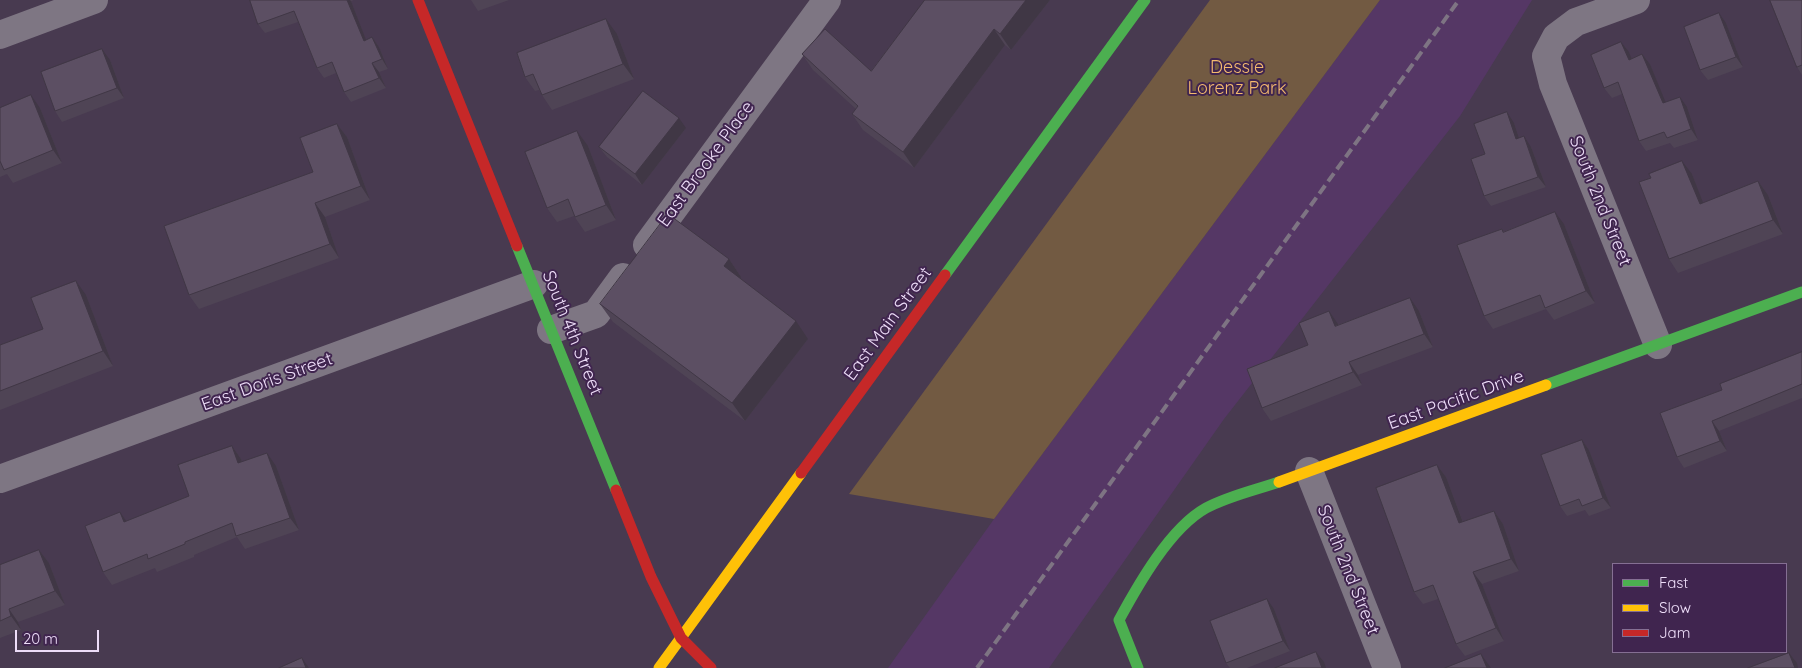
<!DOCTYPE html>
<html>
<head>
<meta charset="utf-8">
<style>
	body { margin:0 }
	#map { position:relative; width:1802px; height:668px; overflow:hidden; background:#483a50; font-family:Quicksand,sans-serif }
	canvas { display:block }
	.legend { position:absolute; left:1612px; top:563px; width:175px; height:90px; box-sizing:border-box; background:#40254f; border:1px solid #856f93; margin:0; padding:6px 9px; list-style:none; font-size:15px; color:#edddf8 }
	.legend li { display:flex; align-items:center; gap:10px; height:25px }
	.legend b { width:25px; border:1px solid #856f93 }
	.scale { position:absolute; left:15px; top:630px; width:84px; height:22px; box-sizing:border-box; border:2px solid #edddf8; border-top:0; padding-left:6px; font-size:15px; line-height:18px; white-space:nowrap; color:#edddf8; -webkit-text-stroke:4px #40254f; paint-order:stroke }
</style>
</head>
<body>
<div id="map">
<canvas width="1802" height="668"></canvas>
<ul class="legend">
<li><b style="height:6px;background:#4caf50"></b>Fast</li>
<li><b style="height:6px;background:#ffc107"></b>Slow</li>
<li><b style="height:6px;background:#c62828"></b>Jam</li>
</ul>
<div class="scale">20 m</div>
</div>
<script>
const c = document.querySelector('canvas').getContext('2d');
c.lineJoin = 'round';
function fillPath(path, color) { c.fillStyle = color; c.fill(path, 'evenodd'); }
function strokePath(path, color, width, dash) { c.strokeStyle = color; c.lineWidth = width; c.lineCap = dash ? 'butt' : 'round'; c.setLineDash(dash || []); c.stroke(path); }
function write(font, color, halo, rows, align = 'center') {
  c.font = font + ' Quicksand,sans-serif'; c.lineWidth = 4; c.setLineDash([]); c.textBaseline = 'middle'; c.strokeStyle = halo; c.fillStyle = color; for (const [text, x, y, turn = 0] of rows) {
    c.save(); c.translate(x, y); c.rotate((+turn || 0) * Math.PI / 180); c.textAlign = isNaN(turn) ? turn : align; if (halo) c.strokeText(text, 0, 0); c.fillText(text, 0, 0); c.restore();
  }
}
fillPath(new Path2D(`
	M1380,0H1532L1460,116L1224,419L1049,668H888L994,519Z`), '#553765');
fillPath(new Path2D(`
	M1210,0H1380L994,519L849,494Z`), '#725a42');
strokePath(new Path2D(`
	M1636,0L1576,22L1556,37L1546,56L1553,84L1658,345
	M0,35L94,0
	M647,245L827,0
	M551,330L596,314L623,277
	M1309,471L1387,668
	M0,479L534,284`), '#7e7683', 28);
strokePath(new Path2D(`
	M517,246L616,490
	M945,275L1145,0
	M1546,385L1802,292
	M1138,668L1119,620C1138,585 1170,528 1206,508C1228,496 1255,490 1279,482`), '#4caf50', 11);
strokePath(new Path2D(`
	M1279,482L1546,385
	M659,668L801,473`), '#ffc107', 11);
strokePath(new Path2D(`
	M418,0L517,246
	M801,473L945,275
	M616,490L651,577L681,638L711,668`), '#c62828', 11);
strokePath(new Path2D(`
	M977,668L1459,0`), '#7e7483', 4, [10, 5]);
fillPath(new Path2D(`
	M250,0H354L351,1L366,40L372,37L379,47L388,69L379,72L386,88L351,102L344,92L336,73L324,78L317,68L298,22L265,33L258,24Z
	M471,0H509L478,11Z
	M925,0H1050L1011,50L1005,45L914,168L863,130L852,114L856,109L813,70L802,54L871,71Z
	M1802,0V75L1797,67Z
	M1726,23L1743,67L1708,80L1700,70Z
	M617,34L634,79L552,110L542,95L539,90L535,91L525,77Z
	M1629,52L1631,59L1642,54L1650,64L1665,102L1687,107L1698,140L1674,148L1670,143L1646,151L1639,141L1622,94L1612,98L1604,88Z
	M110,60L124,98L62,122L55,111Z
	M0,108H40L62,163L13,183L7,174L0,177Z
	M1514,123L1519,138L1531,147L1546,187L1491,206L1484,196L1485,154Z
	M337,124L347,137L370,200L325,217L339,258L199,309L189,295L313,172Z
	M686,128L642,185L607,157L599,147Z
	M588,146L616,220L585,232L574,216L557,222L547,208Z
	M1692,174L1703,203L1758,181L1768,195L1783,234L1678,273L1669,259Z
	M1564,224L1595,303L1554,320L1546,309L1493,329L1484,316L1502,229L1504,232Z
	M729,259L741,277L740,278L808,339L745,421L613,322L600,304Z
	M86,295L113,366L0,410V345L43,329Z
	M1419,311L1433,347L1358,375L1362,385L1271,421L1262,408L1308,345L1339,325Z
	M1802,352V398L1719,431L1727,451L1684,468L1677,457L1722,390Z
	M1582,440L1589,450L1611,508L1589,516L1585,510L1567,516L1560,506Z
	M232,446L241,459L242,462L276,466L299,530L245,549L237,537L194,555V557L157,572L155,568L112,585L103,572L127,521L189,496Z
	M1437,465L1446,477L1463,522L1494,511L1503,524L1519,571L1482,584L1504,641L1465,656L1456,644L1438,599L1423,604L1414,592Z
	M39,550L49,563L65,605L18,622L21,630L0,638V565Z
	M1274,609L1290,651L1247,668H1230L1226,663Z`), '#4f4455');
fillPath(new Path2D(`
	M347,0H350L351,1L370,50L364,41Z
	M1026,0H1050L1011,50L1000,34Z
	M1719,13L1726,23L1743,67L1736,57Z
	M606,19L617,34L634,79L623,64Z
	M994,29L1005,45L914,168L903,152Z
	M372,37L379,47L388,69L382,59Z
	M1621,42L1629,52L1636,70L1629,60Z
	M102,49L110,60L124,98L117,88Z
	M1642,54L1650,64L1670,113L1663,103Z
	M372,63L379,72L386,88L379,78Z
	M31,95L40,108L62,163L53,150Z
	M1680,97L1687,107L1698,140L1691,129Z
	M1507,112L1514,123L1523,150L1516,139Z
	M679,118L686,128L642,185L635,174Z
	M337,124L347,137L370,200L361,186Z
	M577,131L588,146L616,220L606,205Z
	M1524,136L1531,147L1546,187L1538,177Z
	M1682,161L1692,174L1709,218L1700,204Z
	M1758,181L1768,195L1783,234L1773,220Z
	M315,203L325,217L339,258L330,244Z
	M1555,212L1564,224L1595,303L1586,291Z
	M729,259L741,277L737,284L724,266Z
	M76,281L86,295L113,366L103,351Z
	M1410,298L1419,311L1433,347L1424,334Z
	M1329,311L1338,324L1344,339L1335,326Z
	M796,321L808,339L745,421L732,403Z
	M1349,362L1358,375L1362,385L1353,372Z
	M1712,421L1719,431L1727,451L1720,441Z
	M1582,440L1589,450L1611,508L1603,498Z
	M232,446L241,459L247,476L238,463Z
	M267,453L276,466L299,530L290,518Z
	M1437,465L1446,477L1468,536L1459,523Z
	M1494,511L1503,524L1519,571L1511,559Z
	M120,512L129,525L124,522Z
	M39,550L49,563L65,605L55,591Z
	M1473,572L1482,584L1504,641L1496,628Z
	M1267,599L1274,609L1290,651L1283,641Z
	M9,609L18,622L21,630L11,616Z
	M1316,652L1324,662L1326,668H1322Z
	M1789,653L1797,663L1798,668H1795Z
	M1481,654L1491,668H1487Z
	M302,658L309,668H306Z`), '#403745');
const building = new Path2D(`
	M250,0H347L364,41L372,37L382,59L372,63L379,78L344,92L332,62L317,68L294,11L258,24Z
	M925,0H1026L1000,34L994,29L903,152L852,114L858,106L802,54L825,29L871,71Z
	M1770,0H1802V65L1797,67Z
	M1719,13L1736,57L1700,70L1684,27Z
	M606,19L623,64L542,95L533,74L525,77L517,53Z
	M1621,42L1629,60L1642,54L1663,103L1680,97L1691,129L1667,138L1664,132L1639,141L1618,82L1604,88L1591,55Z
	M102,49L117,88L55,111L41,72Z
	M643,91L679,118L635,174L599,147Z
	M31,95L53,150L4,170L0,161V108Z
	M1507,112L1516,139L1524,136L1538,177L1484,196L1471,159L1485,154L1474,124Z
	M337,124L361,186L315,203L330,244L189,295L164,226L313,172L300,138Z
	M577,131L606,205L575,217L568,199L547,208L525,152Z
	M1682,161L1700,204L1758,181L1773,220L1669,259L1639,182L1651,178L1649,174Z
	M1555,212L1586,291L1545,308L1540,295L1484,316L1457,245L1502,229L1503,232Z
	M668,214L729,259L724,266L796,321L732,403L600,304Z
	M76,281L103,351L0,391V345L43,329L31,298Z
	M1410,298L1424,334L1349,362L1353,372L1262,408L1247,369L1308,345L1299,323L1329,311L1335,326Z
	M1802,352V384L1712,421L1720,441L1677,457L1660,413L1722,390L1720,384Z
	M1582,440L1603,498L1582,506L1579,499L1560,506L1541,455Z
	M232,446L238,463L267,453L290,518L236,536L232,523L185,542V544L148,559L147,554L103,572L85,526L120,512L124,522L189,496L178,465Z
	M1437,465L1459,523L1494,511L1511,559L1473,572L1496,628L1456,644L1433,585L1414,592L1376,488Z
	M39,550L55,591L9,609L11,616L0,621V565Z
	M1267,599L1283,641L1226,663L1210,621Z
	M1316,652L1322,668H1275Z
	M1789,653L1795,668H1748Z
	M1481,654L1487,668H1445Z
	M302,658L306,668H279Z`);
fillPath(building, '#5c4f63');
strokePath(building, '#403745', 1);
write('18px', '#f4ba6e', '#40254f', [
	["Dessie",1237,68],
	["Lorenz Park",1237,89]
]);
write('18px', '#edddf8', '#40254f', [
	["East Brooke Place",706,164,-54],
	["South 2nd Street",1600,201,68],
	["East Main Street",888,324,-54],
	["South 4th Street",572,333,68],
	["East Doris Street",267,382,-20],
	["East Pacific Drive",1456,400,-20],
	["South 2nd Street",1348,570,68]
]);
</script>
</body>
</html>
